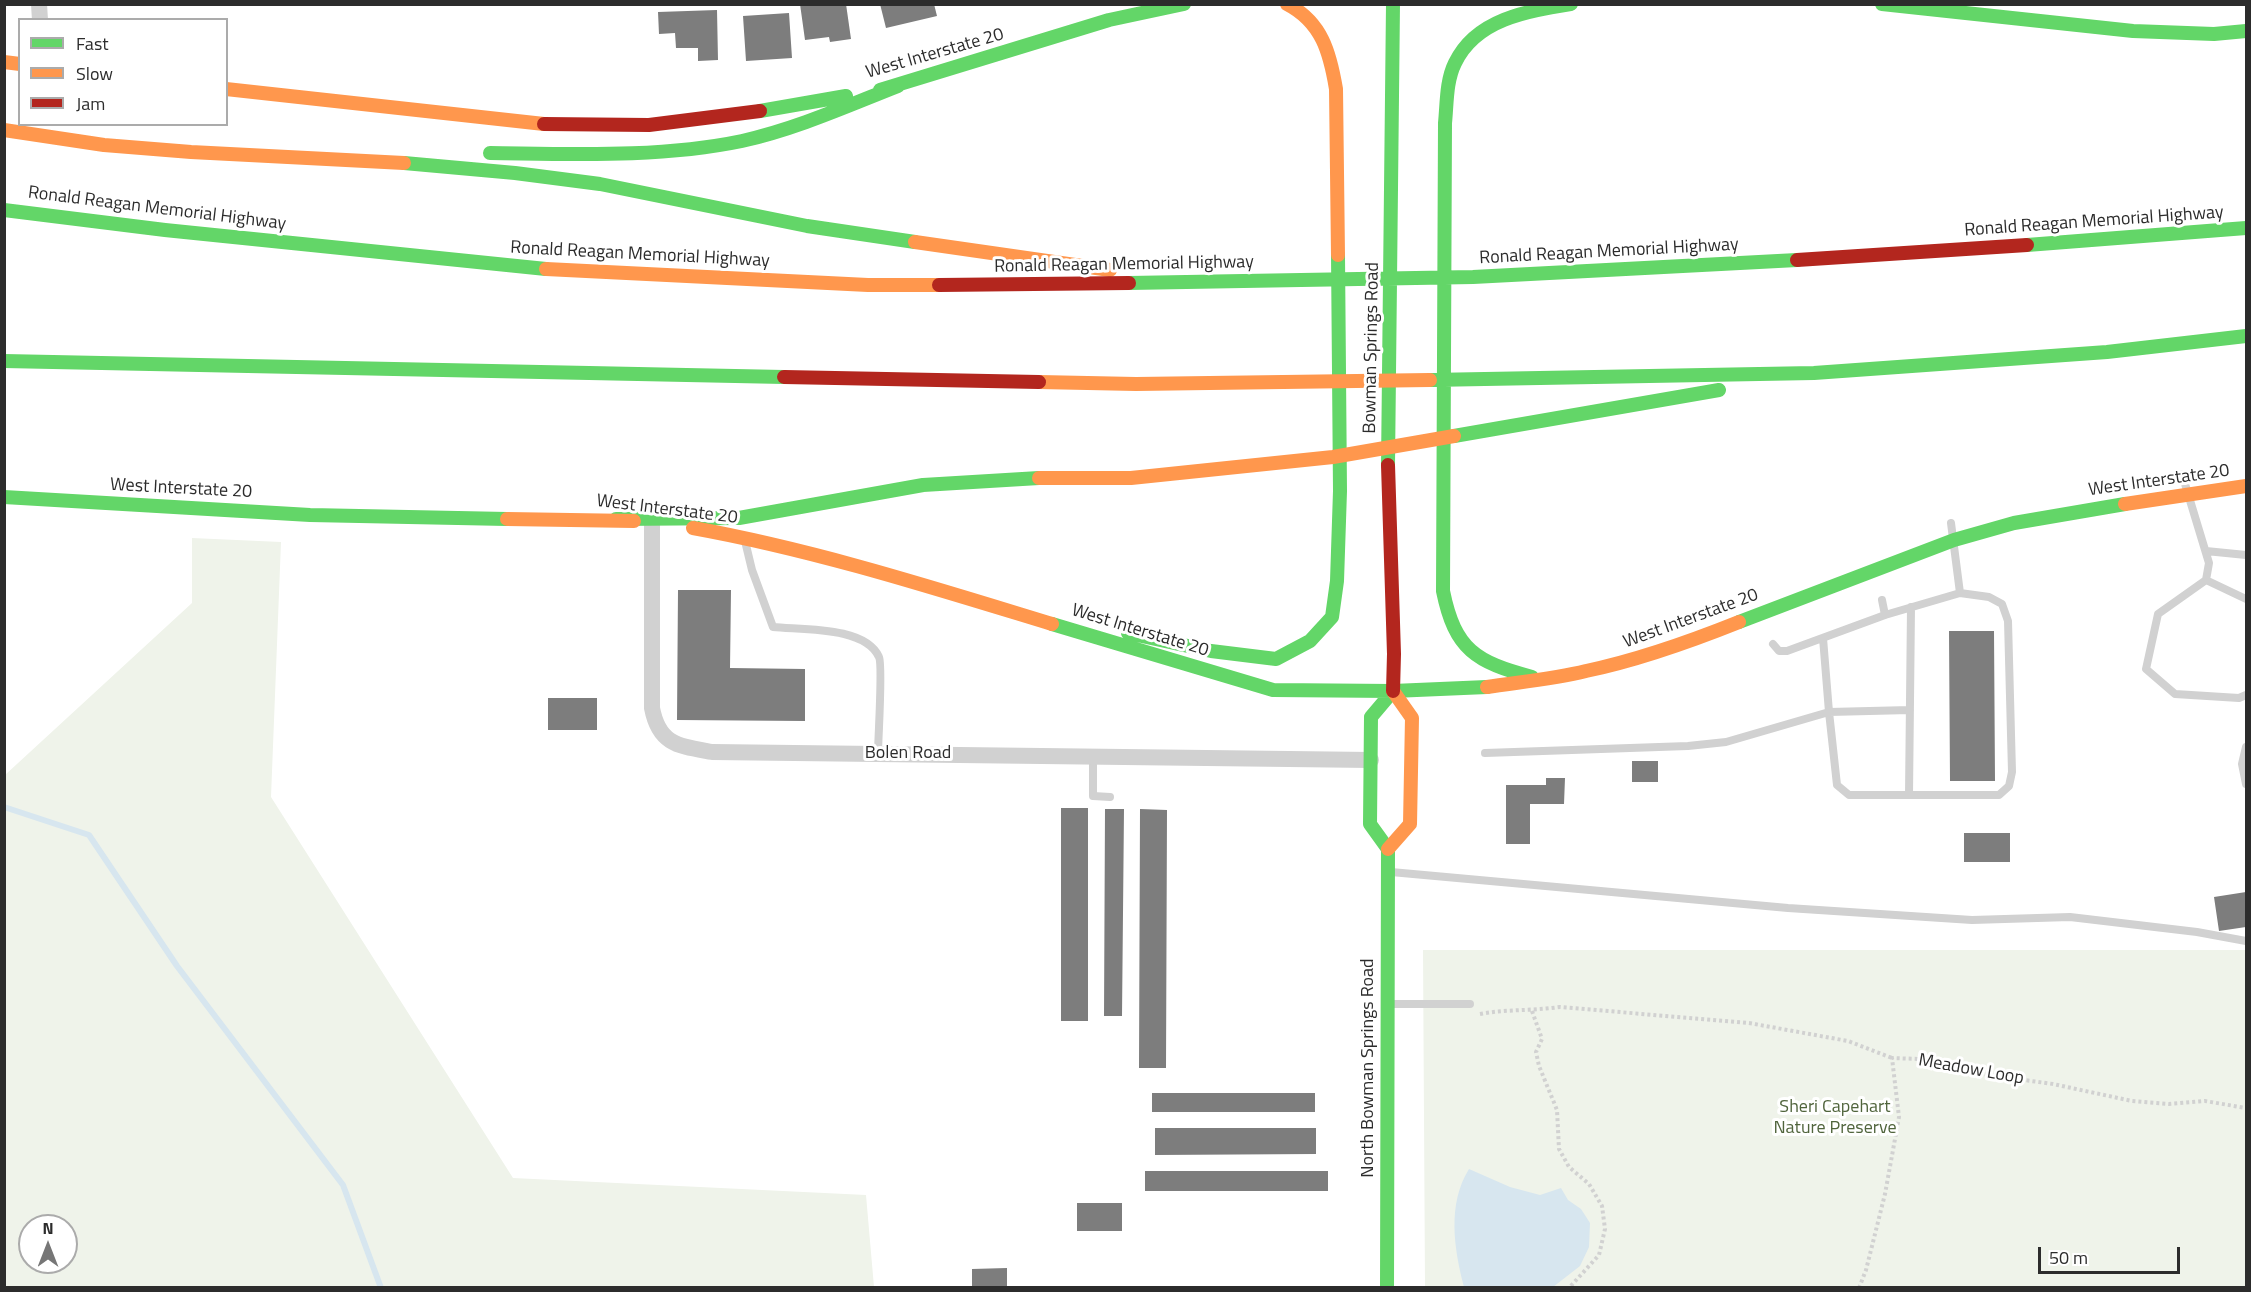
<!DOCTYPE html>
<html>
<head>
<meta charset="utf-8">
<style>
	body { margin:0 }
	#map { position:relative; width:2251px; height:1292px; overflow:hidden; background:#fff; font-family:"Titillium Web",sans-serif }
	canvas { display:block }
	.frame { position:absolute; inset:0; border:6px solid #2c2c2c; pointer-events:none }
	.legend { position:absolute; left:18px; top:18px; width:210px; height:108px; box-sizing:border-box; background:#fff; border:2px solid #ababab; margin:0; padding:8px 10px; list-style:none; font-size:18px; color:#2c2c2c }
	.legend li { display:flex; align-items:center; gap:12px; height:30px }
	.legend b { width:30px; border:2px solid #ababab }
	.north { position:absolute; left:18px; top:1214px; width:60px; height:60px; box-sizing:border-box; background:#fff; border:2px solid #ababab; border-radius:50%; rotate:0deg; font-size:16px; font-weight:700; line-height:24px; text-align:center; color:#2c2c2c }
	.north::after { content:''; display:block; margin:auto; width:21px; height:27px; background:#767676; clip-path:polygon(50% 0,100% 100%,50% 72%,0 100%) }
	.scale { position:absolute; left:2038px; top:1247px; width:142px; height:27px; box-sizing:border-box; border:3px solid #2c2c2c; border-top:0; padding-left:8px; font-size:18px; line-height:21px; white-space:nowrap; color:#2c2c2c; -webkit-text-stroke:4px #fff; paint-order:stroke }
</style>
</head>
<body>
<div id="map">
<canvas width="2251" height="1292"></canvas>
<div class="frame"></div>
<ul class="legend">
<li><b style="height:8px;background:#63d668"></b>Fast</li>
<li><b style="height:8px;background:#ff974d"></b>Slow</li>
<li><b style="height:8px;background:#b3261e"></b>Jam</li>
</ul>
<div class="north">N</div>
<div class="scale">50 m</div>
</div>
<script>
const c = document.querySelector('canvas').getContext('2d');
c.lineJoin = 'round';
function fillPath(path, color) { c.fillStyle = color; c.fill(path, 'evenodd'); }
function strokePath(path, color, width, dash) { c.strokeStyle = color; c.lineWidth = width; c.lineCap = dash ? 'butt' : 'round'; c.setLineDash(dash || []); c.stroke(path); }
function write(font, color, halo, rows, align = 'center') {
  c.font = font + ' "Titillium Web",sans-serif'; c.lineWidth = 6; c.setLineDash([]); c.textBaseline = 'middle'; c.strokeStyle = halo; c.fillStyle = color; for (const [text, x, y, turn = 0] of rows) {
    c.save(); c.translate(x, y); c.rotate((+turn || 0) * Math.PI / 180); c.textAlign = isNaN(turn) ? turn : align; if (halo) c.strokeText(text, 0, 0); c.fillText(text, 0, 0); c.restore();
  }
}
fillPath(new Path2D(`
	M192,538L281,542L271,797L513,1178L866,1195L874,1287H5V775L192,603ZM30,1226H66V1262H30Z
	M1423,950H2246V1287H1425Z`), '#eff3ea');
fillPath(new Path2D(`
	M1469,1169L1510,1187L1540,1195L1561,1188L1568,1200L1581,1209L1590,1223L1589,1247L1580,1266L1553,1287H1464C1454,1249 1447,1204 1469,1169Z`), '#d7e6ef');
strokePath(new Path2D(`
	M4,807L89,835L177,966L343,1185L381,1288`), '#d7e6ef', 6);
fillPath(new Path2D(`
	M800,4H846L851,39L830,42L829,37L805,40Z
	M880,4H934L937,16L886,28Z
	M717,10L718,60L698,61V48H676L675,33L659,34L658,12Z
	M789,13L792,58L746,61L743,16Z
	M678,590H731L730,668L805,669V721L677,720Z
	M1949,631H1994L1995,781H1950Z
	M548,698H597V730H548Z
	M1632,761H1658V782H1632Z
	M1546,778H1565L1564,804H1530V844H1506V785H1546Z
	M1061,808H1088V1021H1061Z
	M1105,809H1124L1122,1016H1104Z
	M1140,809L1167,810L1166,1068H1139Z
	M1964,833H2010V862H1964Z
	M2246,892V927L2219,931L2214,897Z
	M1152,1093H1315V1112H1152Z
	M1155,1128H1316V1154L1155,1155Z
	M1145,1171H1328V1191H1145Z
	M1077,1203H1122V1231H1077Z
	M1007,1268V1288H972V1269Z`), '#7d7d7d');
strokePath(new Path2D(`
	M1532,1011L1542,1039L1536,1052L1539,1066L1557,1110L1559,1149L1569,1167L1589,1184L1602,1206L1605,1229L1599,1255L1569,1288
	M1480,1014C1507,1009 1532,1011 1560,1007L1749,1023L1848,1041L1892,1058
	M1859,1288L1866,1270L1885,1194L1899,1117L1892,1058L1919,1059L1988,1075L2053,1084L2132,1101L2169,1104L2205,1101L2246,1108`), '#d1d1d1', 4, [3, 3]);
strokePath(new Path2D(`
	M2182,474L2209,563L2206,580L2158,614L2146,669L2175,694L2239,698L2246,695
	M745,541L752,570L773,627C802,630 865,626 879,657C883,665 878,739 878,754
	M2206,551L2246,555
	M2206,580L2246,599
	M1882,600L1885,615
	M1773,644L1779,651H1787L1885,615L1960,593L1951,523
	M1910,710L1829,712L1837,785L1849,795H1999L2009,786L2012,772L2008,621L2002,604L1989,597L1960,593
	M2246,747L2242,764L2246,784
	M1485,753L1688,746L1726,742L1829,712L1823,638
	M1093,756V796L1110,797
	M1909,795L1911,607
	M1391,872L1788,908L1972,920L2070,917L2197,932L2246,941
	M1389,1004H1470`), '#d1d1d1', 8);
strokePath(new Path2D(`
	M39,4L40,20
	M652,523V708C659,745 679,746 712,752L1371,760`), '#d1d1d1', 16);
strokePath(new Path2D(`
	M1882,4L2133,31L2214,34L2246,31
	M880,90L1109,20L1184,4
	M760,111L846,96
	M490,153C573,154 660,158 742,141C796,129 847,106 898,86
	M404,163L515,173L600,184L807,226L915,242
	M4,210L165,230L546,269
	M2027,245L2246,228
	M1129,283L1473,277L1797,260
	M4,361L784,377
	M1430,380L1814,373L2107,352L2246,336
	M1454,436L1719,390
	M1388,465L1393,4
	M4,497L310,515L507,519
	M616,519L739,518L923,485L1039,478
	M1739,622L1954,540L2014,523L2125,504
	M1052,624L1273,690L1393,691L1487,687
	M1128,633L1211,651L1276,659L1310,641L1332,617L1337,581L1340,491L1338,255
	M1532,677C1476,662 1455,650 1443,591L1445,123C1447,104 1446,81 1455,63C1476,19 1527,11 1571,4
	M1387,1288L1388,849L1370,824L1371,717L1393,691`), '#63d668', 14);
strokePath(new Path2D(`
	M1287,4C1322,22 1330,53 1336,89L1338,255
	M4,62L20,64
	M226,89L544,124
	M4,130L104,145L191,152L404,163
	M915,242L1110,270
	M546,269L868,285H939
	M1039,382L1136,384L1430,380
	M1039,478H1131L1333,457L1454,436
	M2125,504L2246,486
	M507,519L634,521
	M693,528C815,550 934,588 1052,624
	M1487,687C1520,682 1554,679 1586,671C1639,660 1689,642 1739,622
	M1388,849L1410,824L1412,718L1393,691`), '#ff974d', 14);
strokePath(new Path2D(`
	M544,124L649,125L760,111
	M1797,260L2027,245
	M939,285L1129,283
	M784,377L1039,382
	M1388,465L1394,654L1393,691`), '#b3261e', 14);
write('18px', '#2c2c2c', '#fff', [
	["West Interstate 20",935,54,-16],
	["Ronald Reagan Memorial Highway",157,209,7],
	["Ronald Reagan Memorial Highway",2094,222,-4],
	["Ronald Reagan Memorial Highway",1609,252,-3],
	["Ronald Reagan Memorial Highway",640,255,3],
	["Ronald Reagan Memorial Highway",1124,265,-1],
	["Bowman Springs Road",1372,348,-89],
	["West Interstate 20",2159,481,-8],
	["West Interstate 20",181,489,3],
	["West Interstate 20",667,510,7],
	["West Interstate 20",1691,619,-20],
	["West Interstate 20",1140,631,17],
	["Bolen Road",908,754],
	["North Bowman Springs Road",1369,1068,-90],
	["Meadow Loop",1971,1070,10]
]);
write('18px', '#50643c', '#fff', [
	["Sheri Capehart",1835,1108],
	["Nature Preserve",1835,1129]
]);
</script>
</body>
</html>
